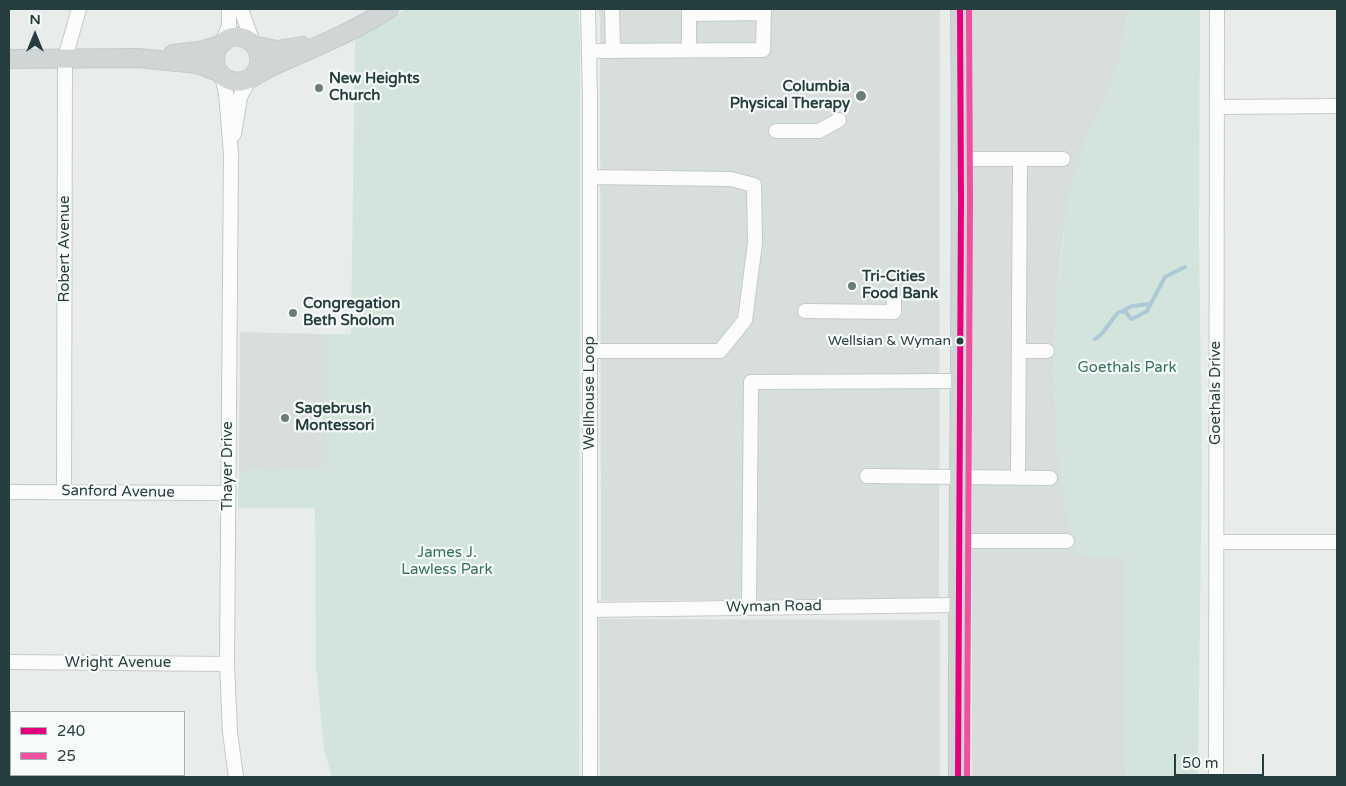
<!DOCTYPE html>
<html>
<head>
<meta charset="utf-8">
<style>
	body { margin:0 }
	#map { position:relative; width:1346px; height:786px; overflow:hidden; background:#e8edeb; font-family:"Varela Round",sans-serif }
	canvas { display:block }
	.frame { position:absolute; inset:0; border:10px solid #263f3e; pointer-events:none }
	.legend { position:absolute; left:10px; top:711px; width:175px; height:65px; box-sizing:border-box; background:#f7fbfa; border:1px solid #a3b0af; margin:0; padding:6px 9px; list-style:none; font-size:15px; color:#263f3e }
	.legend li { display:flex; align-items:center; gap:10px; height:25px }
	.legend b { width:25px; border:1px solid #a3b0af }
	.north { position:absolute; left:10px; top:10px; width:50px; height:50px; -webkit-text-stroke:4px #f7fbfa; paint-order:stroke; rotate:0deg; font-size:14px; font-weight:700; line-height:20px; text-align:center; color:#263f3e }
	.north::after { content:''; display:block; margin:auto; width:18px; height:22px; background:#263f3e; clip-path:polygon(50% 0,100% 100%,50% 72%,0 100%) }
	.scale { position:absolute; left:1174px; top:754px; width:90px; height:22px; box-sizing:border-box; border:2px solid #263f3e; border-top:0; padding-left:6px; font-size:15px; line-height:18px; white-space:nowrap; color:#263f3e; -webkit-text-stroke:4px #f7fbfa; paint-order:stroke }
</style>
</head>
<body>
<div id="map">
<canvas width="1346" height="786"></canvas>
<div class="frame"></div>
<ul class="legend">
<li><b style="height:6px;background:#e5007d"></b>240</li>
<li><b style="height:6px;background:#ef519e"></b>25</li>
</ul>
<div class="north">N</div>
<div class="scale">50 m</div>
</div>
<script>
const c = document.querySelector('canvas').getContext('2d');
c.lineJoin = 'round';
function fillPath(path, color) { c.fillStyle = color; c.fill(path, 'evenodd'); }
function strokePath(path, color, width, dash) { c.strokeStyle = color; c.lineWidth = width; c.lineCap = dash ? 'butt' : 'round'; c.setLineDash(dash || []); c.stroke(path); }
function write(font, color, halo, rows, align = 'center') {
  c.font = font + ' "Varela Round",sans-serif'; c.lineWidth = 4.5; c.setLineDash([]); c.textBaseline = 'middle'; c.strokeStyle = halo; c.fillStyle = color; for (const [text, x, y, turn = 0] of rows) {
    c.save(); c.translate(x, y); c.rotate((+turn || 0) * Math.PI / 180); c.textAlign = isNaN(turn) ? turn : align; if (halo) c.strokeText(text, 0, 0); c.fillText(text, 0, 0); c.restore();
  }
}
fillPath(new Path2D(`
	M598,9H940L939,598L601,601L600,18Z
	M972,9H1129L1120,59L1106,100L1084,143L1063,234L1057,293L1054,370L1058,451L1066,506L1125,556V762L1128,777H972Z
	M240,332L326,334V469L239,471Z
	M599,619L940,620V777H600Z`), '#d7dedc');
fillPath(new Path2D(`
	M405,9H578L580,41L579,777H332L324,749L316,666L315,508H238L239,471L326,468V334H351L355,38L389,20Z
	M1129,9H1200L1199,237L1202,456L1198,777H1128L1125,762V557L1076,556L1066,506L1058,451L1054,370L1057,293L1068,196L1084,143L1106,100L1120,59Z`), '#d3e4dc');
strokePath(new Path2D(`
	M1123,311L1132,306L1151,304
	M1095,339C1105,334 1110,320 1119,312H1126L1130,318L1132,319L1147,311L1165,277L1185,267`), '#adc9d7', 4);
const minor = new Path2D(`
	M241,9L253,43
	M588,9L590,99V777
	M612,9L613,51
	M689,9V50
	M689,14L764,13
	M222,43L229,26V9
	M590,51L763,50L764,9
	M222,75L226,94L231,154L227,664L230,732L236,777
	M1217,107L1337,106
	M776,131H819L839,120
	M234,134L240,97L250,78
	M961,159H1063
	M805,311L894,312V298
	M590,351H720L745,320L755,243L754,185L731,179L590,177
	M1019,351H1047
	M867,476L1050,478
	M1018,478L1020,159
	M9,492L228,493
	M64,492L65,58L79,9
	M958,541H1067
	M1216,542H1337
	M749,608L751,382L959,381
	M590,610L957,605
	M9,662L227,664
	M1216,777L1217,9`);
const major = new Path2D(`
	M256,46L277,50L302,46
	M173,54L199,51L220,45
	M9,59L138,58L197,64L219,72
	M253,76C273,51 241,23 221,44C215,50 214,59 216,66C219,77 231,84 243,81C253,79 263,70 273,66C313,48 353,32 389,9
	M958,777C957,521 963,265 960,9`);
strokePath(minor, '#c5cac8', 16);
strokePath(major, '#c3cbca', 20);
strokePath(minor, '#fcfcfc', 14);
strokePath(major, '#d0d6d6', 18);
strokePath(new Path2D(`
	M958,777L961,201L960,9`), '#e5007d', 6);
strokePath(new Path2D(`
	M967,777L970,201L969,9`), '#ef519e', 6);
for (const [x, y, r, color] of [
	[319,88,5,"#6a7c7b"],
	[861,96,6,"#6a7c7b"],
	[852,286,5,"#6a7c7b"],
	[293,313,5,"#6a7c7b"],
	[960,341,4.5,"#263f3e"],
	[285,418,5,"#6a7c7b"]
]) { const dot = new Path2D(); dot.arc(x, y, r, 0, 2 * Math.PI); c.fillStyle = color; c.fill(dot); strokePath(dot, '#f7fbfa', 2); }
write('14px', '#263f3e', '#f7fbfa', [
	["Wellsian & Wyman",951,341]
], 'right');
write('bold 15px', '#263f3e', '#f7fbfa', [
	["New Heights",329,79],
	["Church",329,96],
	["Columbia",850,87,"right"],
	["Physical Therapy",850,104,"right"],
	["Tri-Cities",862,277],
	["Food Bank",862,294],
	["Congregation",303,304],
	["Beth Sholom",303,321],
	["Sagebrush",295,409],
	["Montessori",295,426]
], 'left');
write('15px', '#263f3e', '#f7fbfa', [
	["Robert Avenue",65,249,-90],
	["Wellhouse Loop",590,393,-90],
	["Goethals Drive",1216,393,-90],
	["Thayer Drive",228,466,-90],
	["Sanford Avenue",118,492,1],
	["Wyman Road",774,607,-1],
	["Wright Avenue",118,663]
]);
write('15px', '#347359', '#f7fbfa', [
	["Goethals Park",1127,368],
	["James J.",447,553],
	["Lawless Park",447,570]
]);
</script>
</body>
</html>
